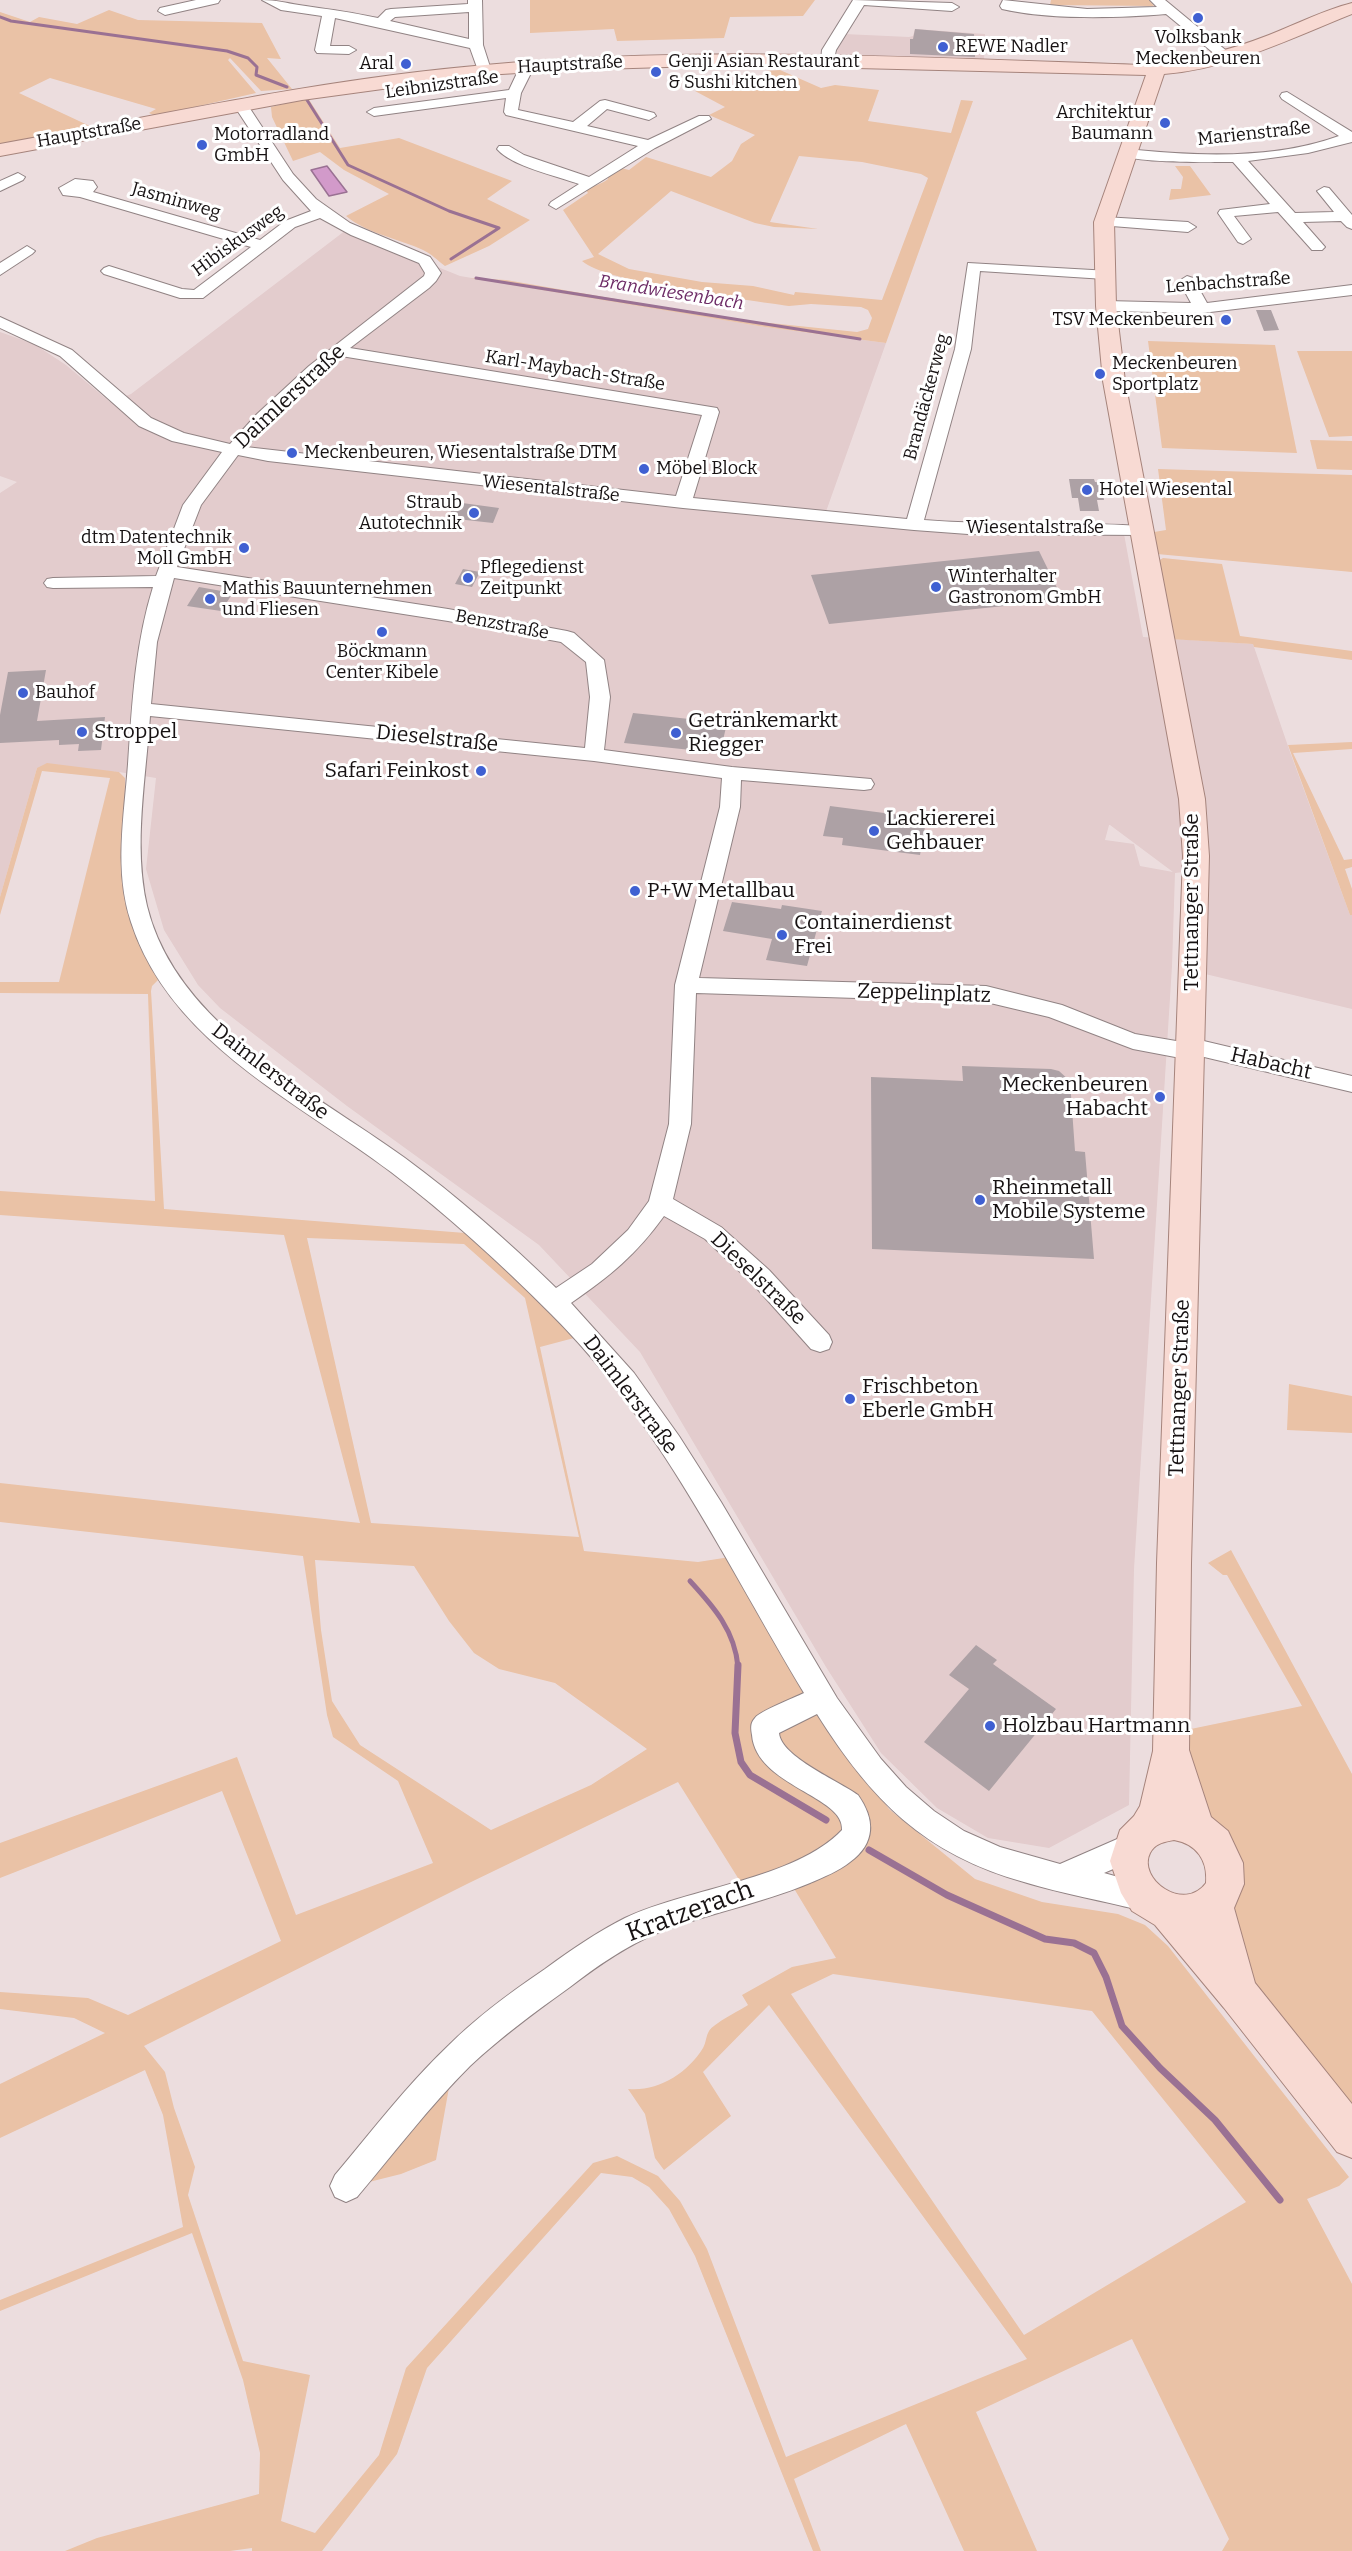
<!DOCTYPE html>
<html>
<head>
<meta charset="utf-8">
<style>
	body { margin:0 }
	canvas { display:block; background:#ecddde }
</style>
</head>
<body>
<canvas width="1352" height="2551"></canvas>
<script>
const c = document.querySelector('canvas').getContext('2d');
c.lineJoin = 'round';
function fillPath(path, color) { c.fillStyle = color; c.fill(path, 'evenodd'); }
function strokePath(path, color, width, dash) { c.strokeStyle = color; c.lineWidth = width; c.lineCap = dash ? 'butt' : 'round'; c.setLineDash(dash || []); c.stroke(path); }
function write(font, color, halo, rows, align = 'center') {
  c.font = font + ' Bitter,serif'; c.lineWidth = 6; c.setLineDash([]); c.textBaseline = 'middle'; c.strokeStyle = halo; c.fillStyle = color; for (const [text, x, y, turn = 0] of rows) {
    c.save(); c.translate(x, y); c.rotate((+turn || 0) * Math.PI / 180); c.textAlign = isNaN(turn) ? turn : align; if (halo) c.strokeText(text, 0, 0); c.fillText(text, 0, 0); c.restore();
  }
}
fillPath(new Path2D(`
	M915,29L985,34L984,60L838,57L836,48L844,34L909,37L913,36Z
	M346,230L460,276L765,327L886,343L823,520L1124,534L1143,637L1253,644L1290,752L1350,915H1352V1009L1201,973L1202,870L1175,873L1172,966L1134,1569L1129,1805L1049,1848L988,1838L937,1808L881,1753L826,1667L640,1352L539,1245L347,1106L220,1008L198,985L164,930L146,869L156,778L119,772L37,768L0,897V493L17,482L0,476V332L34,344L66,365L110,402L131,394ZM1109,825H1110L1173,872L1140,866L1134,844L1105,840Z`), '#e3cccd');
fillPath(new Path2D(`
	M530,0H815L803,16L730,17L724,38L617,41L614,29L530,33Z
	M1051,0H1149L1154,6L1050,5Z
	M109,10L138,20L262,23L281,59L267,58L292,89L261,91L230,58L228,60L256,93L155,116L149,113L156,109L50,78L19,93L94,128L0,145V12L30,22L39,17L77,24Z
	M780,70L821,88L835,85L879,90L868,121L951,133L961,100L973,101L886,343L765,327L470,278L506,280L731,319L857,332L868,329L872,318L868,310L861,307L811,304L789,306C750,300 606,283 582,261L594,257L563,210L588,193L586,190C593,185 601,185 608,179V176L621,168L629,170L646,157L711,177L732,161L741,144L755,135L709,115L725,107L695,91L756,90L760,78L766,71ZM799,156L862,162L921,174L928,178L882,300L795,292L794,295L753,286L702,282L629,269L598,254L671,191L755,223L774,227L818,229L770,222Z
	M308,98L340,148L399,138L512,181L487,199L530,220L489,246L445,266C438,261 432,254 423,250C397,238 368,234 346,216L389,194L344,170L320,152L293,161L272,117L271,107Z
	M1175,166H1190L1211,195L1169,200L1171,189H1181L1183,177Z
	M1148,341L1275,345L1297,453L1162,448Z
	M1297,351H1352V436L1329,437Z
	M1310,440L1352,441V470L1317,469Z
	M1158,469L1352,475V572L1157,554L1154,532L1166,530Z
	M1163,558L1222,564L1240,636L1352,651V660L1254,647L1253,644L1170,639L1158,561Z
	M1352,742V749L1293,753L1344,860L1352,859V867L1345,869L1352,889V915H1350L1288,745Z
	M47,763L119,772L125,778L124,873L128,911L158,980L152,986L151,991L164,1209L465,1233L528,1291L574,1338L540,1347L584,1551L698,1562L730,1557L862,1771L889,1809L975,1879L1042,1902L1118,1914L1145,1925L1168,1946L1349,2177L1339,2186L1307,2199L1352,2284V2551H1222L1229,2539L1132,2339L976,2412L1037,2551H964L906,2424L794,2479L821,2551H813L695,2256L669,2209L649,2187L632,2177L601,2173L427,2368L397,2454L322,2551H252V2548L230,2551H65L97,2538L259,2494L260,2453L243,2380L192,2233L0,2311V2300L183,2227L163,2115L145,2070L0,2138V2084L105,2033L74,2018L0,2009V1992L88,1998L128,2015L281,1941L222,1791L0,1878V1843L237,1757L296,1915L433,1863L398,1781L333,1737L327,1715L303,1556L0,1522V1483L360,1523L284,1235L0,1215V1191L155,1201L148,994L0,993V982H59L110,778L42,771L0,915V897L37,768ZM307,1238L464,1244L525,1298L579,1537L371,1523ZM315,1560L414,1566L449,1621L474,1653L499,1669L555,1683L647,1749L591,1785L491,1830L360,1745L332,1701L321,1630ZM678,1782L743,1886L784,1872L836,1958L792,1967L742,1995L748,2005C739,2011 714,2023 709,2031C706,2036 706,2043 703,2048C687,2074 657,2092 628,2089L645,2114L655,2158L664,2170L731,2116L703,2072L769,2005L1027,2359L786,2457L707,2249L680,2201L658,2176L617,2156L593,2163L406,2368L379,2455L315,2533L281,2521L310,2375L243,2361L188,2195L195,2167L174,2108L165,2072L144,2046L469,1883ZM833,1974L1092,2011L1246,2202L1024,2335L791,1994Z
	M1289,1384L1352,1396V1433L1287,1430Z
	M1231,1550L1352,1774V2116L1250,1983L1211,1822L1190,1764L1186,1730L1302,1706L1227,1575H1223L1208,1563Z
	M452,2071L436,2160L401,2174L357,2185Z`), '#eac2a6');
const water = new Path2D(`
	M327,166L347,192L329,196L311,170Z`);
fillPath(water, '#d29aca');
strokePath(water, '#9a7193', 1.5);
strokePath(new Path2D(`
	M0,17L11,21L227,51L248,58L257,67L256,75L287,87
	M307,100L348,165L449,211L499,228L451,259
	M476,278L860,339`), '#9a7193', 3);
strokePath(new Path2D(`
	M690,1581C714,1607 735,1631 738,1667`), '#9a7193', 5);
strokePath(new Path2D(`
	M738,1665L735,1733L741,1762L750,1775L826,1820
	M869,1850L947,1895L1045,1939L1074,1943L1094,1953L1106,1977L1122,2026L1160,2068L1215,2120L1280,2200`), '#9a7193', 7);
fillPath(new Path2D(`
	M915,29L974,34L975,57L910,54V39H913Z
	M1256,310H1271L1279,330L1264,331Z
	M1069,479H1094L1095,482H1101L1104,500H1097L1099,511H1080L1078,498H1072Z
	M455,502L499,508L493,523L448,518Z
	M1039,551L1063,600L829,624L811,575Z
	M463,569L480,572L472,587L455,584Z
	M199,587L233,593L221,611L187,606Z
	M46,670L37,721L105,717L101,750L78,751L79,744L59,745V740L0,743V715L8,672Z
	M633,713L727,723L720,753L624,743Z
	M830,806L915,817L913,825L925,827L920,855L842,845L843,838L823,836Z
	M732,902L781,909L782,905L822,911L807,966L766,960L772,939L723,931Z
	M962,1066L1051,1069L1059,1071L1070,1081L1075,1151L1085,1152L1094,1259L872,1249L871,1077L963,1081Z
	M976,1645L997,1660L993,1664L1056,1709L989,1791L924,1742L969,1689L949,1675Z`), '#ada1a5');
const minor = new Path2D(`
	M196,0H220L218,3L165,15L158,11L160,8Z
	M262,0C276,0 286,3 299,5C326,9 351,12 378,18L386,10L391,9L468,4V0H482L483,45L491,70L484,74L479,73L470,48L335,18L330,46H349L356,50L349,54L317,53L315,50L322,16L281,10ZM469,12V39L390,21L395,17Z
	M853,0L952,3L959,7L952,11L864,5L836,50L833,64H823L821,61L822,50Z
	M1003,0L1087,9L1157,7L1150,0H1165L1234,57L1227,61L1222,60L1166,14C1119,18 1048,20 1002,9L1000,6Z
	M524,63L529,64L532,71L521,93L518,110L573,122L600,101L605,100L654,113L656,116L649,120L607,109L587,126L648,140L699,116H709L711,119L655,148L556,209L549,205L551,202L579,184C557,176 511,166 497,149L499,146H509L524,155L589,177L638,146L506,115L504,112L506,98L374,116L367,112L374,108L509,90L518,71L517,67Z
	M1287,92L1352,132V142L1308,153L1248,161L1295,213L1334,212L1317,191L1324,187L1329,188L1352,215V229L1347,227L1341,221L1303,222L1325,247L1322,250H1312L1278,212L1234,216L1251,239L1243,244L1238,242L1218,213L1220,210L1270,204L1233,162C1214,162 1129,164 1119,153L1126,149C1195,156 1273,160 1339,136L1282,99L1280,96L1282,93Z
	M240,100L245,101L293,174L316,199L350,223L430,257L441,273L436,281L429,288L350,348L717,408L719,412L693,498L907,519L955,349L968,263L1110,271L1113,274L1110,277L1105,279L980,271L971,349L924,520C996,526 1069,521 1141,526L1147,527L1150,531L1147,535L968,534L914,530L683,508L268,461L238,455L201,505L177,567L448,609L567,631L574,633L604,660L610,697L604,750L732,767L871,779L874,784L871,789L864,790L741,780L740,807L699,978L986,986L1062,1005L1135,1034L1182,1042L1191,1038L1352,1076V1092L1200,1056L1191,1060L1133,1049L1049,1017L986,1002L696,993L691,1124L673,1199L721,1227L769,1270L829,1335L832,1342L829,1349L820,1352L811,1349L753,1284L705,1239L664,1216C636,1255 610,1276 571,1303L634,1373L679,1436L721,1502L837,1698L881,1759L906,1787L934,1811L964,1831L1000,1847L1060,1864L1131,1833L1141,1837L1145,1847L1141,1857L1104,1873L1154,1887L1159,1897L1154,1907L1144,1911C1104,1901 1063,1894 1024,1882C924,1854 871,1800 817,1714L779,1733C781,1757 839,1781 858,1795C875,1819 876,1843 850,1862C839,1871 824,1877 810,1883C760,1904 705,1914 655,1934C624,1947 596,1967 570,1987C535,2012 501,2037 470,2066C429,2107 394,2153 357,2197L346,2202L335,2197L330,2186L335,2175C372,2131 407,2085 449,2045C478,2016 511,1992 545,1969C571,1950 597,1932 625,1918C688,1888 796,1879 842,1830C845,1796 756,1786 752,1735C751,1729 750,1723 755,1718C760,1711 794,1698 804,1693C726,1563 660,1422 551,1314C501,1264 448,1215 391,1172C297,1101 170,1043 131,922C114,871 124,817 128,764C132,704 135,645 153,587L53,588L47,587L44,583L47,579L53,578L156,576L183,505L222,452L172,441L139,426L60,356L0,328V317L72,350L151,418L184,433L230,444L257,414L309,366L424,276L425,273L419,263L351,235L320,218L295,227L203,298H180L104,274L101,271L104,268L109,266L182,289L194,290L251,247L80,197L63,195L59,188L75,179L93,181L97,187L93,192L260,240L285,221L311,211L283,180L233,104ZM341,356L702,415L676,496L246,447L286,405ZM174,578L448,621L561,642L586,662L590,697L585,748L151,704L157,642ZM150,716L594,761L722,778L720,807L675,985L669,1124L649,1201L628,1230L592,1264L556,1288C509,1242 458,1197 405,1158C313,1091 176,1026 147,906C133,845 146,778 150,716Z
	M18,173L25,177L23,180L0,191V181Z
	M1104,217L1188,222L1196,227L1188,232L1099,225L1096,222L1099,219Z
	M27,246L35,251L32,254L0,275V263Z
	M1187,276L1193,278L1207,303L1352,285V295L1202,313L1106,311L1098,306L1106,301L1191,303L1179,281Z`);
const major = new Path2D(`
	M1352,3V14C1292,38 1230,69 1164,74L1114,222L1116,306L1125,381L1205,799L1209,856L1191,1563L1189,1750L1211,1817L1228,1831L1243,1863L1244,1884L1234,1908L1255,1983L1352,2104V2158L1337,2152L1224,2008L1155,1925L1132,1911L1121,1893L1110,1861L1120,1830L1134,1816L1140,1806L1153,1751L1157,1563L1183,856L1179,799L1103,381L1096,306L1094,222L1146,75L732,65L567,70L485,75L302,100L0,156V144C161,115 321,79 485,65C703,45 924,58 1143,65C1187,61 1228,51 1269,35C1297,24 1324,10 1352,3ZM1174,1840C1197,1844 1208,1861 1206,1883C1184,1913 1137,1879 1150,1853C1155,1843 1165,1842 1174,1840Z`);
strokePath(minor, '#918384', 2);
strokePath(major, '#a6847c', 2);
fillPath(minor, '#fff');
fillPath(major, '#f8dad3');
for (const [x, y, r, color] of [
	[1198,18,6,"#3f60d2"],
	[943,47,6,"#3f60d2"],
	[406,64,6,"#3f60d2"],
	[656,72,6,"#3f60d2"],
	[1165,123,6,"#3f60d2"],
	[202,145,6,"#3f60d2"],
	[1226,320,6,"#3f60d2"],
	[1100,374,6,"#3f60d2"],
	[292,453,6,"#3f60d2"],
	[644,469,6,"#3f60d2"],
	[1087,490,6,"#3f60d2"],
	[474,513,6,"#3f60d2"],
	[244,548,6,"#3f60d2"],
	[468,578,6,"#3f60d2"],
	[936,587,6,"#3f60d2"],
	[210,599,6,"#3f60d2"],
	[382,632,6,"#3f60d2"],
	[23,693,6,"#3f60d2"],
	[82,732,6,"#3f60d2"],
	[676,733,6,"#3f60d2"],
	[481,771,6,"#3f60d2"],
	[874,831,6,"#3f60d2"],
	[635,891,6,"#3f60d2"],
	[782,935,6,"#3f60d2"],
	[1160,1097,6,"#3f60d2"],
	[980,1200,6,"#3f60d2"],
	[850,1399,6,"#3f60d2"],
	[990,1726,6,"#3f60d2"]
]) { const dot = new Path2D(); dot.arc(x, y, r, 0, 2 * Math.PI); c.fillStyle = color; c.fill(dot); strokePath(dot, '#fff', 2); }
write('18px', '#171213', '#fff', [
	["Volksbank",1198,38,"center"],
	["Meckenbeuren",1198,59,"center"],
	["REWE Nadler",955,47],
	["Genji Asian Restaurant",668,62],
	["& Sushi kitchen",668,83],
	["Aral",394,64,"right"],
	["Architektur",1153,113,"right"],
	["Baumann",1153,134,"right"],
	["Motorradland",214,135],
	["GmbH",214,156],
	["TSV Meckenbeuren",1214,320,"right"],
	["Meckenbeuren",1112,364],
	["Sportplatz",1112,385],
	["Meckenbeuren, Wiesentalstraße DTM",304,453],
	["Möbel Block",656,469],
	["Hotel Wiesental",1099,490],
	["Straub",462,503,"right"],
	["Autotechnik",462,524,"right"],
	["dtm Datentechnik",232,538,"right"],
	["Moll GmbH",232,559,"right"],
	["Pflegedienst",480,568],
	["Zeitpunkt",480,589],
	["Winterhalter",948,577],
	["Gastronom GmbH",948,598],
	["Mathis Bauunternehmen",222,589],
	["und Fliesen",222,610],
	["Böckmann",382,652,"center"],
	["Center Kibele",382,673,"center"],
	["Bauhof",35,693]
], 'left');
write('18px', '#171213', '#fff', [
	["Hauptstraße",570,65,-3],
	["Leibnizstraße",442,85,-8],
	["Hauptstraße",89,133,-10],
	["Marienstraße",1254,134,-6],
	["Jasminweg",176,201,16],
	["Hibiskusweg",238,241,-36],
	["Lenbachstraße",1228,283,-4],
	["Karl-Maybach-Straße",575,371,9],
	["Brandäckerweg",927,397,-75],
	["Wiesentalstraße",551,489,6],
	["Wiesentalstraße",1035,528],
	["Benzstraße",502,625,11]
]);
write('italic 18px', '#6c2a65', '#fff', [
	["Brandwiesenbach",671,293,9]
]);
write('21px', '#171213', '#fff', [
	["Daimlerstraße",290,397,-43],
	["Dieselstraße",437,739,6],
	["Tettnanger Straße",1192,902,-90],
	["Zeppelinplatz",924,994,2],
	["Habacht",1271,1064,13],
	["Daimlerstraße",270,1072,38],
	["Dieselstraße",758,1279,44],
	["Tettnanger Straße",1180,1388,-88],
	["Daimlerstraße",630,1395,53]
]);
write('21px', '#171213', '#fff', [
	["Getränkemarkt",688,721],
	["Riegger",688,745],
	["Stroppel",94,732],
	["Safari Feinkost",469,771,"right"],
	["Lackiererei",886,819],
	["Gehbauer",886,843],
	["P+W Metallbau",647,891],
	["Containerdienst",794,923],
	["Frei",794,947],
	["Meckenbeuren",1148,1085,"right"],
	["Habacht",1148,1109,"right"],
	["Rheinmetall",992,1188],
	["Mobile Systeme",992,1212],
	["Frischbeton",862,1387],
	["Eberle GmbH",862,1411],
	["Holzbau Hartmann",1002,1726]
], 'left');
write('26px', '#171213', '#fff', [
	["Kratzerach",690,1912,-20]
]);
</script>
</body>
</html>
